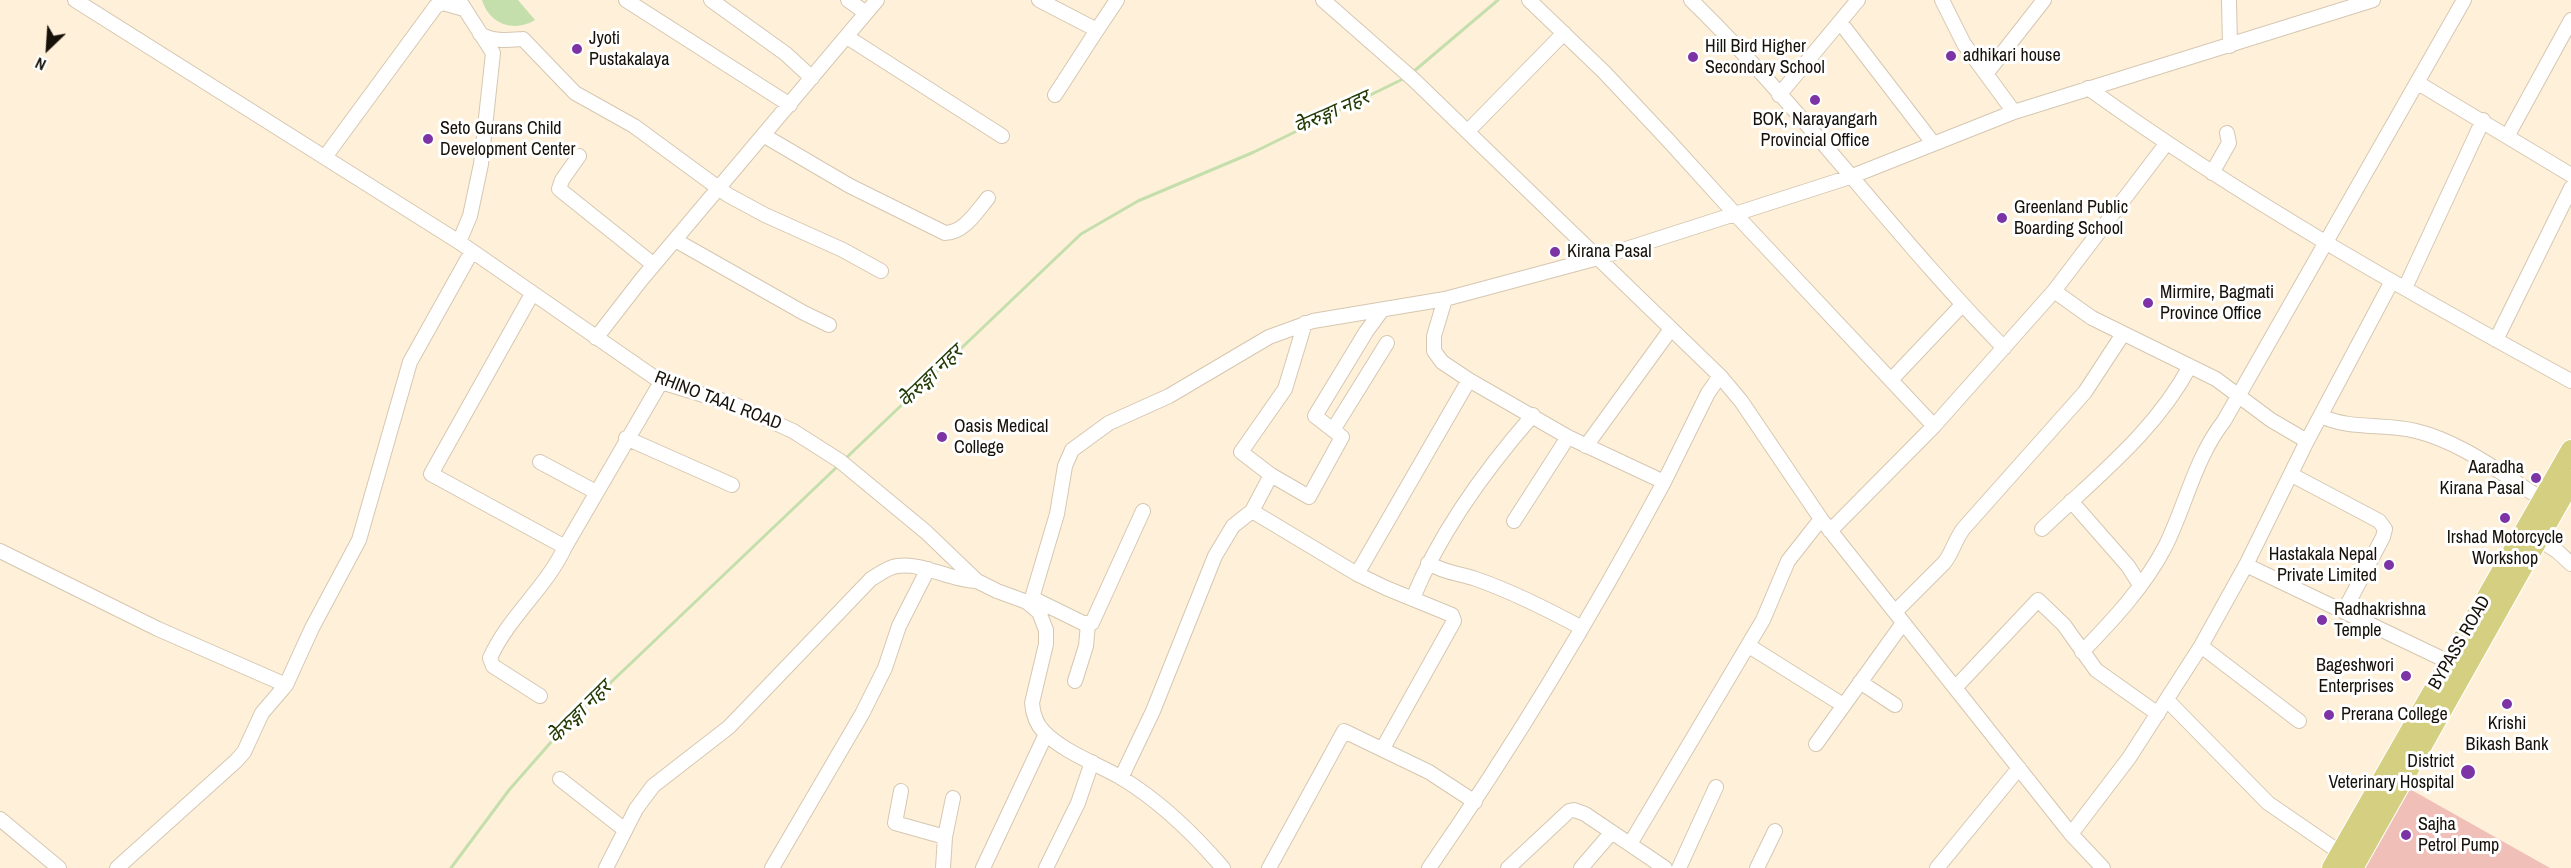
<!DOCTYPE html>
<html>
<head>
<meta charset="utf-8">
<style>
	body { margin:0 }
	#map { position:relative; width:2571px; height:868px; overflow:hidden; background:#fff0d9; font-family:"Archivo Narrow",sans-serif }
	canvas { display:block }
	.north { position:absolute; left:18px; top:18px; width:60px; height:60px; -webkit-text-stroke:4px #fff; paint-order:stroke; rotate:205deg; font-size:16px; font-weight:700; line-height:24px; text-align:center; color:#161109 }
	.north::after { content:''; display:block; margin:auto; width:21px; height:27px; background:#161109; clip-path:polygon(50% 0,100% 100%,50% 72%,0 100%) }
</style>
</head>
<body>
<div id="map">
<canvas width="2571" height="868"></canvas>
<div class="north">N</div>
</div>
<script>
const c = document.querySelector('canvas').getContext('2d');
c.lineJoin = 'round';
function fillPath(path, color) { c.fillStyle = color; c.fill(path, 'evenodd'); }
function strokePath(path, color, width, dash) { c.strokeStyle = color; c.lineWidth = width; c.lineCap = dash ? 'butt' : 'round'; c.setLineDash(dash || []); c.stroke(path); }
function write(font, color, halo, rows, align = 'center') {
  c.font = font + ' "Archivo Narrow","Noto Sans Devanagari",sans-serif'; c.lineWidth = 6; c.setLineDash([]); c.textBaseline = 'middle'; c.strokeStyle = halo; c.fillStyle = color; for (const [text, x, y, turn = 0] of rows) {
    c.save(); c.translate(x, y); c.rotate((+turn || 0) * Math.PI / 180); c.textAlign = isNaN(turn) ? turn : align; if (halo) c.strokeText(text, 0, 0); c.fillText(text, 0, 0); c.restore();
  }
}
fillPath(new Path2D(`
	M2408,788L2550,868H2359Z`), '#f0bfb8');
fillPath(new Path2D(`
	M482,0H518L535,20C514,33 489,24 482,0Z`), '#c4dfac');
strokePath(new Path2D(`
	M1413,72L1498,0
	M845,459L1081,234L1138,201L1254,152L1405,78
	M451,868L509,790L566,725L838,466`), '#c4dfac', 3);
const minor = new Path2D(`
	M75,0L459,242
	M459,0L493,53L481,164L470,216L459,242L661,382L733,404L793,431L840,461L926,532L977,581L997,591L1027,602L1039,612L1046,630V644L1032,703C1033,715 1036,724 1044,732C1064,752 1095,763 1120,777C1160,801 1193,833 1223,868
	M626,0L790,105
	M711,0L786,54L812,78
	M848,0L866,13
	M1039,0L1097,30L1117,0
	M1323,0L1413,79L1720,376L1741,401L1821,519L2071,834L2103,868
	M1529,0L1604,72L1668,140L1736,215L1934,426
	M1691,0C1803,109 1895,237 2004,348
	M1942,0L1964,44L2014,112
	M2229,0L2230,46
	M1840,22L1933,143
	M480,34C494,42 508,40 523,39L575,93L634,126L728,195L765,215L843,250L881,271
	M847,37L1002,136
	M1986,74L2044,0
	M2418,83L2571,175
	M2088,88C2241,198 2406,291 2571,381
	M1055,95L1097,30
	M1779,95L1858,0
	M1468,131L1564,33
	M763,135L850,186L945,233C964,233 977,211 988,198
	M2508,135L2571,20
	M579,156L562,180L559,189L654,265
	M325,157L436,6L443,3L464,9
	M2212,173L2229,143L2227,133
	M675,240L804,313L829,325
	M2405,288L2483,120
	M2054,291L2092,318L2216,379L2271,420L2307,441
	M532,294L431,474L565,547L661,382
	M1445,299L1434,336V351L1442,362L1469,380L1568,437L1664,482L1708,393L1720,376
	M596,338L641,280L877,0
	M2496,340L2571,188
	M1891,380L1962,305
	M2321,416C2350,430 2385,423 2416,431C2462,442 2503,475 2542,499
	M1333,430L1387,343
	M626,438L732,485
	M1586,446L1671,329
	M540,462L596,492
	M1271,475L1309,497L1342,437L1315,416L1366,332L1382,310
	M2292,475L2379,521L2385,529L2383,537L2344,611
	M2071,501L2128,566L2140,585
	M1252,511L1271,475L1241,452L1285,389L1305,323
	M1514,521L1568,437
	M2042,529C2095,478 2155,432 2190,366
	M1830,531L1934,426L2054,291L2166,144
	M2538,539L2557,551L2571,564
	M0,551L158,629L286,685
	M1428,563C1445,573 1458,573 1476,579C1513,592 1547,609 1582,628
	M2246,565L2449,662
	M1357,574L1469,380
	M1032,598L1083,623H1092L1143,511
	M1413,598C1441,530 1485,470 1533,415
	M1027,602L1032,598L1057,514L1065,466L1072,450L1109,423L1169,396L1269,337L1313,321L1445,299L1598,258L1850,177L2014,112L2373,0
	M1895,612L1944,563C1953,552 1955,539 1964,528L2085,392L2123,334
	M1749,646L1843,705
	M2201,646L2299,721
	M2082,652C2113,620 2144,587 2165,547C2186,505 2195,458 2224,421L2464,0
	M1075,681L1086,646L1088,624
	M1860,682L1895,705
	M1955,688L2038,600L2064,625L2096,670L2158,714
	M540,696L493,666L490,658C509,616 546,588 565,547
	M2167,700L2268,803L2348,858
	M1816,744L1903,623
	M1121,778L1153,711L1215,556L1233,526L1252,511L1357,574L1386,588L1452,615L1454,621L1383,748
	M560,779L625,830
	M901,791L895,823L945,837
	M0,819L59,868
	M2071,834L2129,758L2201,646L2246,565L2307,441L2392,281
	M1630,844L1763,620L1788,561L1821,519
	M117,868L236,761L244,752L262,713L286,685L312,628L359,540L410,362L472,251
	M606,868L636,809L653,786L729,727L871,579C878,575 888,567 897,566C924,562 950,581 977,581
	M772,868L862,714L885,668L899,626L928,569
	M943,868L945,837L953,798
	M983,868L1046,734
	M1046,868L1078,803L1092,762
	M1269,868L1344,731L1429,772L1475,802
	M1429,868C1515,744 1593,614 1664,482
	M1508,868L1569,811L1574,810L1585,814L1665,868
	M1581,868L1612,832
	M1679,868L1716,787
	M1757,868L1775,831
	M1937,868L2019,768`);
const highway = new Path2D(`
	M2332,868L2571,450
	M2353,868L2571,481`);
strokePath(minor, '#d5c7b1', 16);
strokePath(highway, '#fff', 22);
strokePath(minor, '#fff', 14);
strokePath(highway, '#d5d081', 20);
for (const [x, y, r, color] of [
	[577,49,6,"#7c33a5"],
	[1951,56,6,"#7c33a5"],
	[1693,57,6,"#7c33a5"],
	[1815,100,6,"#7c33a5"],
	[428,139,6,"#7c33a5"],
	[2002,218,6,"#7c33a5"],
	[1555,252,6,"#7c33a5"],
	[2148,303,6,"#7c33a5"],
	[942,437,6,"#7c33a5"],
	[2536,478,6,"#7c33a5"],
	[2505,518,6,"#7c33a5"],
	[2389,565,6,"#7c33a5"],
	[2322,620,6,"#7c33a5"],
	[2406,676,6,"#7c33a5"],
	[2507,704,6,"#7c33a5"],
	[2329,715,6,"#7c33a5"],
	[2468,772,8,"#7c33a5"],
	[2406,835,6,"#7c33a5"]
]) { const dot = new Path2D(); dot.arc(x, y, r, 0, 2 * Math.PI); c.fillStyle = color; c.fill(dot); strokePath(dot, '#fff', 2); }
write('18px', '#161109', '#fff', [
	["Jyoti",589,39],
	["Pustakalaya",589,60],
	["Hill Bird Higher",1705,47],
	["Secondary School",1705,68],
	["adhikari house",1963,56],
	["BOK, Narayangarh",1815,120,"center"],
	["Provincial Office",1815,141,"center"],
	["Seto Gurans Child",440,129],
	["Development Center",440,150],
	["Greenland Public",2014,208],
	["Boarding School",2014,229],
	["Kirana Pasal",1567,252],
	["Mirmire, Bagmati",2160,293],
	["Province Office",2160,314],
	["Oasis Medical",954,427],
	["College",954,448],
	["Aaradha",2524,468,"right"],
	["Kirana Pasal",2524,489,"right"],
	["Irshad Motorcycle",2505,538,"center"],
	["Workshop",2505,559,"center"],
	["Hastakala Nepal",2377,555,"right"],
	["Private Limited",2377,576,"right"],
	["Radhakrishna",2334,610],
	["Temple",2334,631],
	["Bageshwori",2394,666,"right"],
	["Enterprises",2394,687,"right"],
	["Prerana College",2341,715],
	["Krishi",2507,724,"center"],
	["Bikash Bank",2507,745,"center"],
	["District",2454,762,"right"],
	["Veterinary Hospital",2454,783,"right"],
	["Sajha",2418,825],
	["Petrol Pump",2418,846]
], 'left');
write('18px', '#161109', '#fff', [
	["RHINO TAAL ROAD",718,401,21],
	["BYPASS ROAD",2460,643,-60]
]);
write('italic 20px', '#243b05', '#fff', [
	["केेरुङ्गा नहर",1332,113,-24],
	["केेरुङ्गा नहर",931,377,-44],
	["केेरुङ्गा नहर",580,713,-45]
]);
</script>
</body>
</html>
